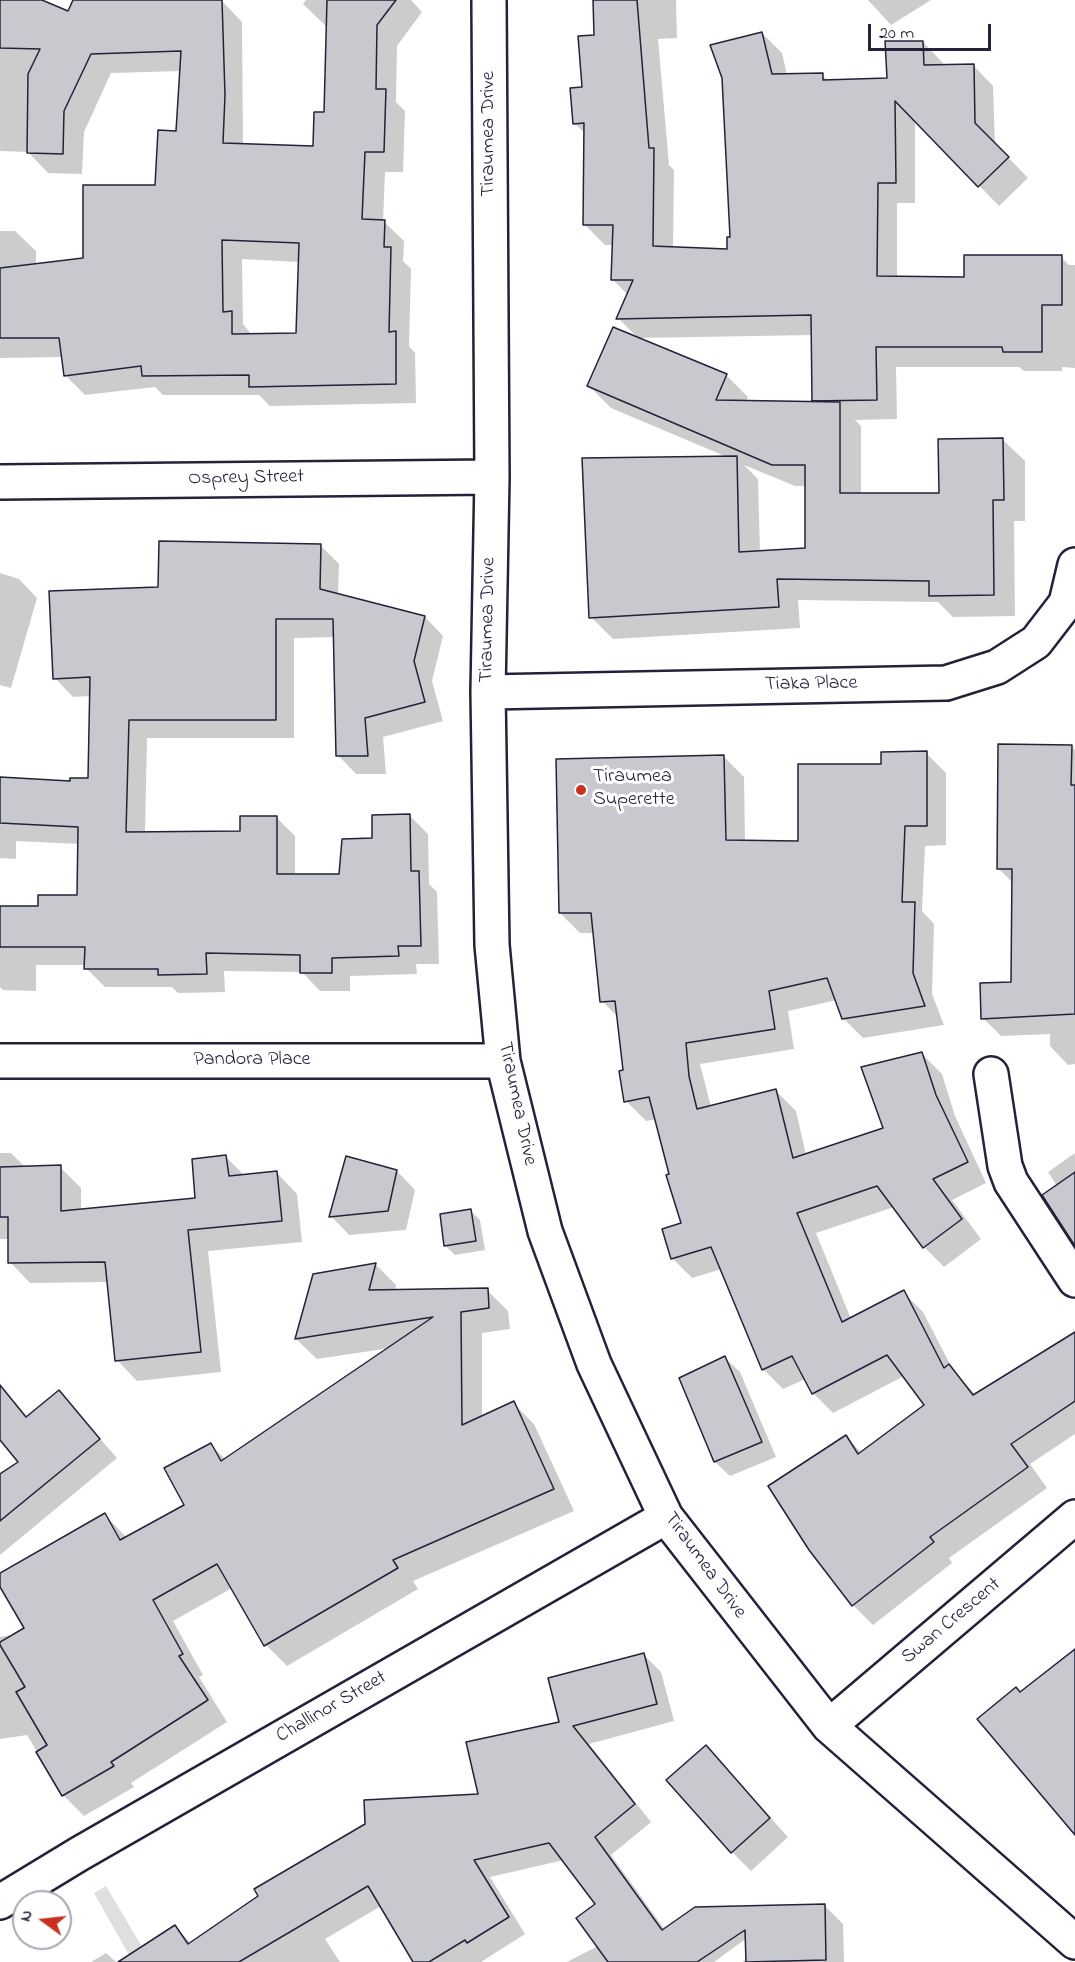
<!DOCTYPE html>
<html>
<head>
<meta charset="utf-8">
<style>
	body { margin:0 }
	#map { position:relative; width:1075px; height:1962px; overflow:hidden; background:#fff; font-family:"Indie Flower",sans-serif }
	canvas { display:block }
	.north { position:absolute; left:12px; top:1890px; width:60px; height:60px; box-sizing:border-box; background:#fff; border:2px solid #a7a7b1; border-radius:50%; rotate:285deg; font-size:16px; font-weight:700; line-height:24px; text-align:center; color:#22223b }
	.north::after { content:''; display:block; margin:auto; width:21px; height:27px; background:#c8321e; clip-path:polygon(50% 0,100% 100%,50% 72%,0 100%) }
	.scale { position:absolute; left:868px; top:24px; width:123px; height:27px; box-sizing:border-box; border:3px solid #22223b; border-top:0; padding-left:8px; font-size:18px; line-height:21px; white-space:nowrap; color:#22223b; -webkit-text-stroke:4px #fff; paint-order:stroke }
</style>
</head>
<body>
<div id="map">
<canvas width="1075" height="1962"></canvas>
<div class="north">N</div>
<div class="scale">20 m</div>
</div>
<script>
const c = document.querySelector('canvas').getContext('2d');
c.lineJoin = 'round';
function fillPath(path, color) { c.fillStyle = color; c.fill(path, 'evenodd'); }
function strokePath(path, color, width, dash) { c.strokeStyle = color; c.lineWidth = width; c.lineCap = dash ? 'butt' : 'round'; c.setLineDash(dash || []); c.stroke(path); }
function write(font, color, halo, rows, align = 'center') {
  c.font = font + ' "Indie Flower",sans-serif'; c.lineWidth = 6; c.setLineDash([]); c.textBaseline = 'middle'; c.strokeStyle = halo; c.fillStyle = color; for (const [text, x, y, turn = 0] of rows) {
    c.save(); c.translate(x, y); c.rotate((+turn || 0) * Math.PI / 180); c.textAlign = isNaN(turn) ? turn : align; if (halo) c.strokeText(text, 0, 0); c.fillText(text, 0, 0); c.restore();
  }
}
fillPath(new Path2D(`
	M106,1886L151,1962H133L94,1893Z`), '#dfdfe2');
fillPath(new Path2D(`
	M0,0H38L69,12L74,0L222,1L242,22L243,145L315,147L326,114L328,28L303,4L306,0H411L422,12L397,46L396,102L405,111L403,172H385L383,221L404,241L403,261L411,269L409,346L415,353L416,403L270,406L259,395H163L155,387L85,395L65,375L63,357L0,358V231H15L36,251V265L85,259L156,186L177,133L181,71L111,73L84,132L82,174L48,173L28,152L0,151ZM242,259L300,262L297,334L252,335L243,324Z
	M595,0H676L677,38L658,39L669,165L674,170L673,248L729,251L762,33L782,53L787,75H822L828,81L888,79L923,42L943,63V66L973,65L993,86L995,144L1028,178L999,206L915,119V203H897V278H965L1061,257L1069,265H1075V368L1062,367V371H1024L1019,367H896L897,419L855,420L861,426V495H940L1003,440L1025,461V521H1014L1015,616L953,617L938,602L798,600L800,628L613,639L591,617L727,457L611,408L589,386L613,329L727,376L748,397L746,402L817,404L814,400L813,335L638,338L618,318L628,295L612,279L613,245H605L585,225L586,134L574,123L595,36ZM744,465L795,486H806V550L760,553L758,479Z
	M868,0H931L891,25Z
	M320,545L339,564L338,595L425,617L443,636L432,681L443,721L383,737L386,774H356L338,755L335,637L294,638V738H147L145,833L241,832L276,817L295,836V876H340L374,839L410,816L428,834L429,884L437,892L439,964H416L417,974L350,976V991H320L302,972L224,971L225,992L178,993L172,987H105L86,968V965H36V991L3,990L0,987V907L39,908L79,896V844L16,841V859L0,858V779L72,782L89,780L91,696L73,697L55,678L160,589Z
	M0,573L19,579L37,598L11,688L0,685Z
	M1071,746L1075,750V1064L1068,1065L1050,1046V1034L1001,1036L983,1018L1013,983V883L999,869Z
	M926,753L946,773V845L925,846L922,911L934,924L932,994L944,1025L863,1038L843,1018L837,1000L788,1011L794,1049L700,1064L711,1107L776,1091L796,1111L806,1155L885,1129L922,1054L942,1074L955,1116L986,1183L952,1200L981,1239L944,1267L924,1247L894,1207L816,1233L851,1319L903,1292L923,1312L953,1370L976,1395L1075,1333V1434L1030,1464L1047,1488L949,1558L952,1563L873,1625L853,1605L846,1437L862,1453L926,1405L904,1376L833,1413L813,1393L805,1379L783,1389L763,1369L722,1269L692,1278L672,1258L683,1224L656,1119L646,1121L626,1101L619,1018L602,1001L594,933H580L560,913L724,757L744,777L745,842H800L883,765Z
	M0,1153H11L26,1168L60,1167L81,1188V1211L197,1199L226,1157L245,1176L277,1173L297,1194L302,1242L208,1251L221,1372L137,1381L117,1360L108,1282L30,1283L10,1262V1239H0Z
	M1075,1153V1243L1057,1186L1048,1172Z
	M397,1171L415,1190L406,1230L349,1235L331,1216Z
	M471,1211L480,1220L485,1250L455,1255L445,1245Z
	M375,1264L396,1285L395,1291L487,1290L508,1311L510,1329L482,1333V1418L513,1403L534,1424L574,1511L413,1581L418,1589L287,1666L266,1645L232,1588L173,1621L203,1675L199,1677L227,1722L131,1783L134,1787L84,1816L63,1795L27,1735L0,1739V1637L28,1632L105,1515L127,1538L186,1505L211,1445L226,1460L390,1348L317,1359L296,1339Z
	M725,1358L740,1372L776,1457L730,1476L715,1462L681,1378Z
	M59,1392L117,1458L0,1555V1475L20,1462L0,1438V1422L17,1408L27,1418Z
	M644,1655L661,1672L674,1721L589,1744L651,1822L611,1855L665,1930L766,1924L714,1962H567L598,1946L597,1904L564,1860L490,1877L525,1934L481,1962H415L381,1906L325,1939L340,1962H120L175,1927L192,1944L480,1796Z
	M706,1747L788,1837L751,1871L732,1852Z
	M824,1905L843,1924L844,1962H743L786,1906Z
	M106,1953L116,1962H91Z`), '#0003');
const building = new Path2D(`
	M0,0H42L68,11L73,0H222L225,95L223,143L313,146L314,112H324L327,0H396L377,25L376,89H386L384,152H365L362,219L385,220L384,247H391L389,332L396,331V384L249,387V375L142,376L141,366L64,376L59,338H0V268L83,258V185H155L158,130L176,131L181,51L91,54L64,111L63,154L27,153L28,74L40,49L0,48ZM222,240L299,243L296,333L232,334V311L223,312Z
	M593,0H637L649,148H654L653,246L727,249V237H730L722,78L710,45L762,32L772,74L823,73V80L887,78L885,41H923L924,65L974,64L975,123L1009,157L978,187L895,101L896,183H878L877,276L964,277V255H1062V305H1042V352H1003L1002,347H876L877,400L812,401L811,315L616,319L633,280H611L613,225H583L584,123L573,124L570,88L582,87L578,36L594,35Z
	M613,327L727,374L716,400L840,402V493H939L938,439L1003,438L1004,500H993L994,595L929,596V581L777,579L779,607L589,618L582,458L737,456L739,552L805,548V465H772L587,386Z
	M159,541L321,544L320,589L425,616L414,661L425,702L365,718L368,756H336L333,619H276V720H129L126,832L240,831V816H277V874H339L342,839L372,838V815L410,814L411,871H419L421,946H398L399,956L332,958V973H300V955L206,953L207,974L158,975V969H84L85,947H0V906H38V895H77L78,827L0,823V777L70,781V778H88L90,677L53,679L49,591L158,587Z
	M998,744L1072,745L1071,785H1075V1014L981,1019L980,983L1011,982L1012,869H997Z
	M927,751V826H905L902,902H915L913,973L925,1006L842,1019L827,978L769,991L775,1029L686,1043L689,1076L697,1109L776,1089L793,1158L883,1128L861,1067L922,1052L936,1095L968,1162L933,1179L962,1219L923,1248L877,1186L797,1213L842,1322L904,1290L944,1368L949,1364L973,1395L1075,1332V1401L1011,1444L1028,1467L930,1537L934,1542L852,1606L809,1550L768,1486L846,1435L858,1454L924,1405L887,1355L812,1394L792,1356L762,1370L711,1247L671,1259L662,1229L681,1223L666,1175L669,1174L649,1097L624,1102L619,1071L623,1070L615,1001L600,1002L591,913H559L556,759L724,755L726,840L798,841V764H881V752Z
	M226,1155L229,1176L277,1171L282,1221L188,1230L201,1352L115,1361L105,1262L8,1263V1217H0V1167L61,1165V1211L195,1198L192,1159Z
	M346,1156L397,1170L388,1211L329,1217Z
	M1075,1172V1246L1042,1195Z
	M471,1209L476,1241L444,1246L440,1214Z
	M376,1263L369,1290L488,1288L489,1308L461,1312L462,1425L514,1401L554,1489L393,1560L398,1568L264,1646L217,1564L153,1600L183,1654L179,1656L208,1700L111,1762L114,1766L62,1796L36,1752L47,1745L16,1692L25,1687L0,1645V1642L24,1628L0,1587V1573L105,1513L120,1540L184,1505L164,1468L211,1443L221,1461L433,1317L295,1339L313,1274Z
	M725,1356L762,1442L714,1462L679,1378Z
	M0,1385L26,1417L59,1390L100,1439L0,1521V1474L18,1462L0,1440Z
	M1075,1649V1835L977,1719L1016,1687L1020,1692Z
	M644,1653L657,1704L573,1726L635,1804L595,1837L662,1930L695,1907L825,1904L826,1960L746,1962L745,1930L697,1962H608L576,1918L595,1904L549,1843L474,1860L509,1917L467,1943L465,1940L429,1962H413L368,1886L239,1962H118L175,1925L188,1944L258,1896L254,1889L365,1824L364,1800L478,1794L466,1742L559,1722L548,1678Z
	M706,1745L770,1818L731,1853L666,1780Z`);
fillPath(building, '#c8c8cf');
strokePath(building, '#22223b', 1.5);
const minor = new Path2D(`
	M489,0L492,477L488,692L492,945L503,1061L545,1231L594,1364L666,1517L829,1726L1075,1942
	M0,482L492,477
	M488,692L946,683L997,667L1036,642L1066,603L1075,565
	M0,1061H503
	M991,1074L1005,1166L1011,1182L1075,1280
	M829,1726L1075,1517
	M0,1902L79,1854L666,1517`);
strokePath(minor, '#22223b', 38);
strokePath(minor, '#fff', 33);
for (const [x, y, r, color] of [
	[581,790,6,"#c8321e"]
]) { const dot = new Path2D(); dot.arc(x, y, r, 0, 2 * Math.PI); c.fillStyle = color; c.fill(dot); strokePath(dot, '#fff', 2); }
write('20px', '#22223b', '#fff', [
	["Tiraumea Drive",490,134,-90],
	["Osprey Street",246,479,-1],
	["Tiraumea Drive",489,620,-89],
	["Tiaka Place",811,685,-1],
	["Pandora Place",252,1061],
	["Tiraumea Drive",516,1104,78],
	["Tiraumea Drive",704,1566,54],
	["Swan Crescent",952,1622,-40],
	["Challinor Street",332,1708,-30]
]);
write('20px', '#22223b', '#fff', [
	["Tiraumea",593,778],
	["Superette",593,801]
], 'left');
</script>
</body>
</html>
